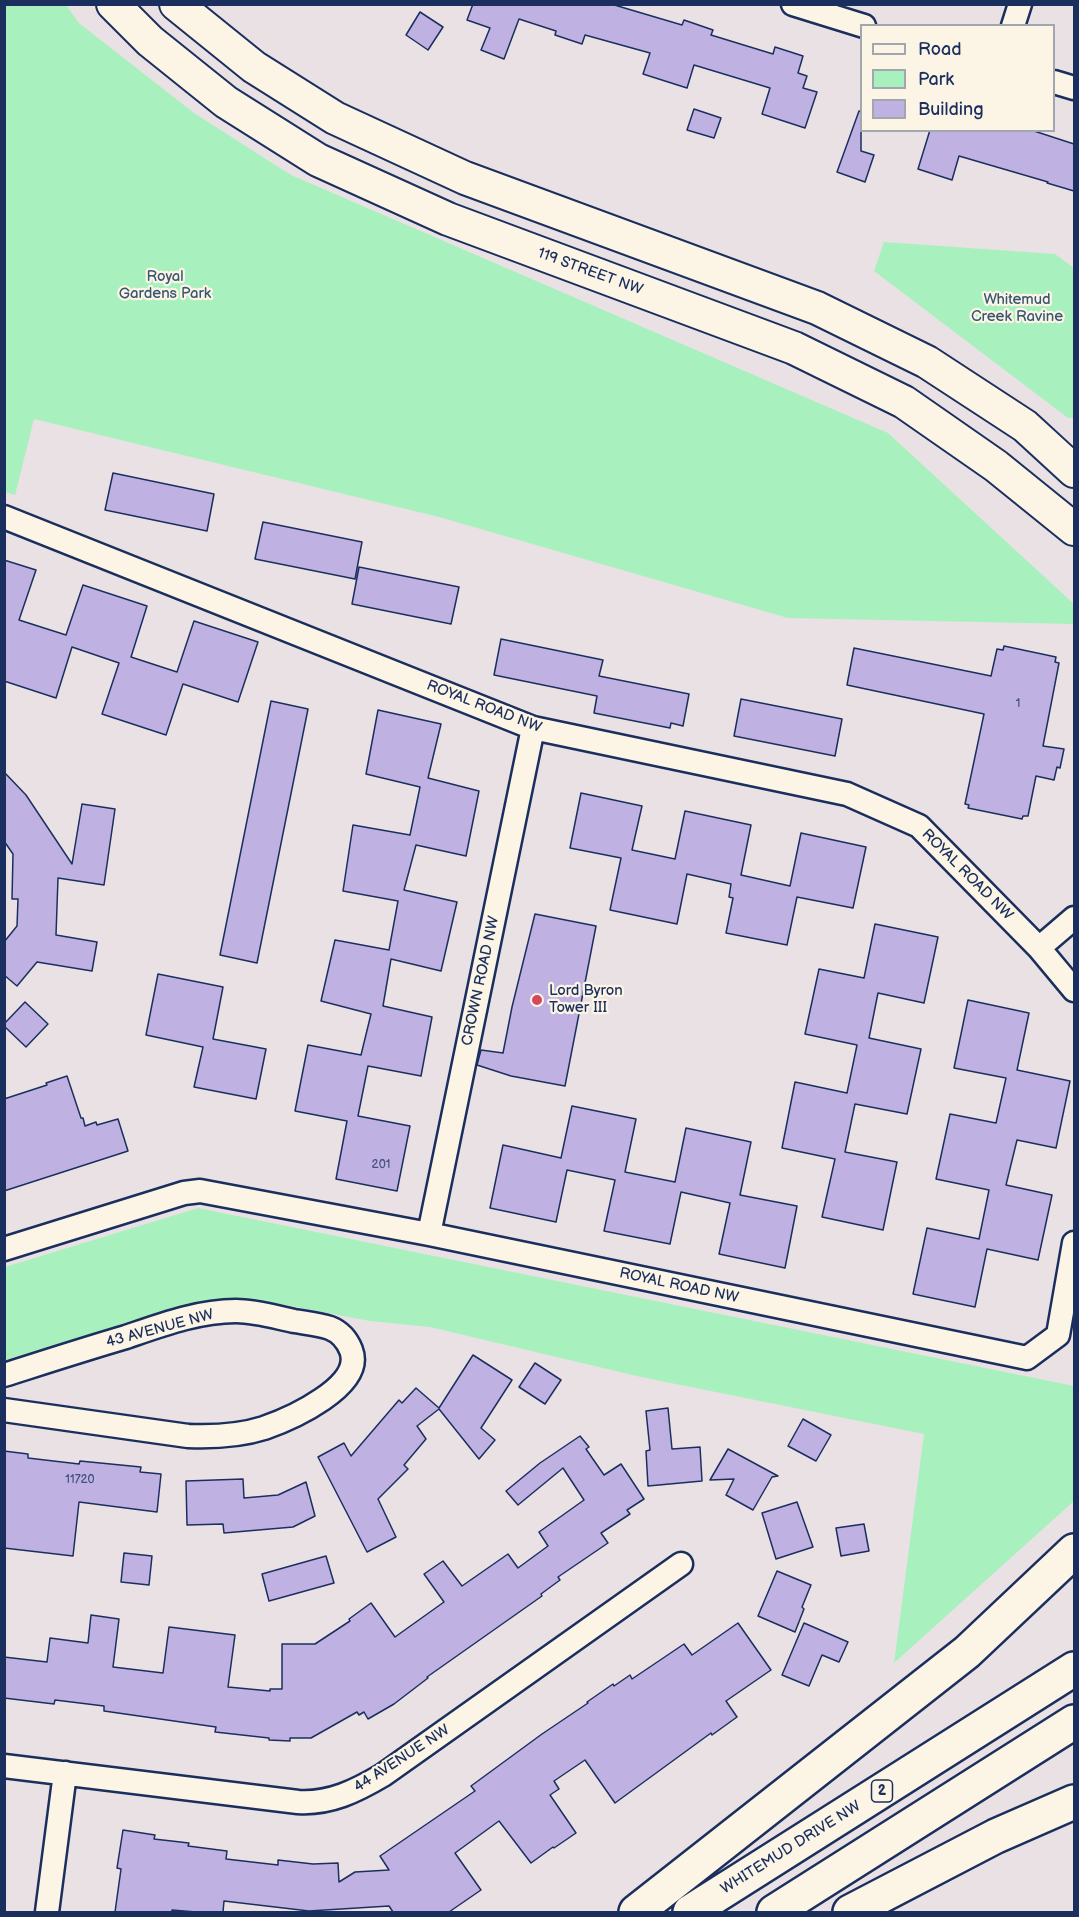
<!DOCTYPE html>
<html>
<head>
<meta charset="utf-8">
<style>
	body { margin:0 }
	#map { position:relative; width:1079px; height:1917px; overflow:hidden; background:#eae1e4; font-family:"Balsamiq Sans",sans-serif }
	canvas { display:block }
	.frame { position:absolute; inset:0; border:6px solid #1b2f5e; pointer-events:none }
	.legend { position:absolute; left:860px; top:24px; width:195px; height:108px; box-sizing:border-box; background:#fcf5e5; border:2px solid #a2a6af; margin:0; padding:8px 10px; list-style:none; font-size:18px; color:#1b2f5e }
	.legend li { display:flex; align-items:center; gap:12px; height:30px }
	.legend b { width:30px; border:2px solid #a2a6af }
</style>
</head>
<body>
<div id="map">
<canvas width="1079" height="1917"></canvas>
<div class="frame"></div>
<ul class="legend">
<li><b style="height:8px;background:#fcf5e5"></b>Road</li>
<li><b style="height:16px;background:#a8f1be"></b>Park</li>
<li><b style="height:16px;background:#bfb2e3"></b>Building</li>
</ul>
</div>
<script>
const c = document.querySelector('canvas').getContext('2d');
c.lineJoin = 'round';
function fillPath(path, color) { c.fillStyle = color; c.fill(path, 'evenodd'); }
function strokePath(path, color, width, dash) { c.strokeStyle = color; c.lineWidth = width; c.lineCap = dash ? 'butt' : 'round'; c.setLineDash(dash || []); c.stroke(path); }
function write(font, color, halo, rows, align = 'center') {
  c.font = font + ' "Balsamiq Sans",sans-serif'; c.lineWidth = 4.5; c.setLineDash([]); c.textBaseline = 'middle'; c.strokeStyle = halo; c.fillStyle = color; for (const [text, x, y, turn = 0] of rows) {
    c.save(); c.translate(x, y); c.rotate((+turn || 0) * Math.PI / 180); c.textAlign = isNaN(turn) ? turn : align; if (halo) c.strokeText(text, 0, 0); c.fillText(text, 0, 0); c.restore();
  }
}
fillPath(new Path2D(`
	M5,4L66,5L79,23L194,113L291,175L888,433L1074,604V624L788,618L439,517L34,419L15,495L5,492Z
	M884,242L1055,254L1074,268V418H1068L874,271Z
	M198,1208L1074,1386V1501L894,1663L924,1434L641,1377L430,1327L370,1321L265,1301L207,1302L114,1327L5,1360V1267Z`), '#a8f1be');
const building = new Path2D(`
	M473,4H611L682,25L684,20L713,30L711,35L773,54L775,47L803,56L798,73L807,76L803,88L817,92L805,128L762,114L770,88L694,65L687,88L643,74L650,53L585,35L582,44L555,35L556,31L519,19L504,59L481,50L490,28L467,20Z
	M420,12L443,27L428,50L406,35Z
	M694,109L721,118L714,138L687,130Z
	M859,111H861V151L874,155L865,182L837,172Z
	M930,130H1031L1074,144V191L1047,183L1048,182L959,156L952,180L918,169Z
	M113,473L214,494L207,531L105,510Z
	M263,522L362,542L355,579L255,559Z
	M4,560L36,570L19,620L66,635L83,585L147,606L131,657L177,672L194,621L258,642L238,702L183,684L166,735L102,714L119,663L72,647L56,698L4,681Z
	M359,567L459,587L451,624L352,604Z
	M501,639L603,660L599,676L689,694L683,726L671,723L670,728L594,713L597,696L494,675Z
	M1004,646L1056,657L1055,662L1059,663L1043,746L1064,749L1060,768L1057,767L1054,780L1036,776L1028,816H1023L1022,819L968,808L969,805L965,804L984,714L847,685L854,648L991,676L997,649L1003,650Z
	M741,699L842,719L835,756L734,736Z
	M271,701L308,709L257,963L220,955Z
	M378,710L441,724L428,778L479,791L466,856L416,845L404,890L457,902L441,971L391,959L383,1006L432,1017L421,1076L368,1066L358,1116L410,1126L397,1191L336,1179L347,1121L295,1111L308,1045L361,1055L371,1014L321,1001L335,940L389,950L398,901L343,891L353,825L410,835L420,787L366,774Z
	M4,772L26,795L72,864L82,804L115,809L104,885L58,878L56,935L97,942L92,971L37,962L17,986L4,975V942L17,926L18,899H12L13,854L4,841Z
	M581,793L642,806L632,850L675,859L685,811L751,825L741,875L790,886L801,833L866,847L853,908L797,897L787,945L726,933L733,898L729,897L731,884L687,874L677,924L610,910L621,858L570,848Z
	M535,914L596,926L565,1086L511,1076L477,1065L481,1050L503,1053L512,1007Z
	M875,924L938,937L924,1003L878,993L869,1038L921,1049L907,1114L855,1104L845,1152L897,1162L883,1230L822,1217L835,1159L782,1148L795,1082L847,1093L857,1045L805,1034L819,969L864,978Z
	M158,974L223,987L213,1039L266,1049L256,1099L194,1087L203,1047L146,1035Z
	M968,1000L1029,1013L1017,1070L1070,1081L1056,1148L1017,1140L1006,1185L1052,1195L1038,1260L987,1249L975,1307L913,1294L927,1228L979,1239L989,1190L936,1179L950,1114L996,1123L1006,1078L954,1068Z
	M25,1002L48,1024L26,1047L4,1026V1024Z
	M67,1076L81,1118H83L85,1126L96,1122L97,1125L118,1119L128,1151L4,1191V1099L47,1085L46,1083Z
	M572,1106L636,1119L625,1172L675,1182L686,1128L751,1142L740,1195L797,1206L785,1268L719,1254L730,1203L681,1192L670,1244L604,1231L615,1180L567,1170L556,1222L490,1208L503,1145L561,1158Z
	M473,1355L512,1380L481,1428L495,1440L479,1459L439,1409L417,1426L426,1439L404,1465L408,1469L378,1499L396,1537L367,1552L318,1457L344,1443L351,1456L399,1400L402,1403L416,1388L439,1408Z
	M535,1363L561,1380L545,1404L519,1387Z
	M668,1408L672,1449L700,1447L702,1481L648,1486L646,1451L650,1450L646,1411Z
	M803,1419L831,1435L816,1461L788,1446Z
	M580,1436L589,1447L586,1449L604,1475L621,1464L644,1499L627,1510L630,1514L601,1533L608,1543L558,1577L560,1580L541,1594L542,1596L427,1677L428,1678L394,1704L368,1719L364,1712L359,1715L357,1712L311,1738H290V1741L269,1740V1738L215,1732L216,1727L104,1711V1706L55,1700L54,1704L4,1698V1657L47,1662L50,1638L88,1643L91,1615L119,1619L113,1667L163,1673L169,1627L235,1635L228,1687L270,1691V1689H282V1644H315L350,1621L349,1619L371,1603L395,1637L444,1602L424,1574L443,1561L462,1586L508,1554L518,1568L548,1546L539,1532L584,1500L563,1468L518,1505L506,1491L540,1463Z
	M728,1449L778,1476L772,1477L753,1510L726,1495L734,1479L710,1480Z
	M4,1451L28,1454V1458L79,1464L80,1461L141,1467L140,1472L161,1474L157,1512L79,1502L73,1556L4,1548Z
	M243,1479L244,1498L278,1495L306,1482L315,1516L293,1527L224,1533L223,1524L187,1525L186,1481Z
	M797,1502L813,1547L776,1559L762,1513Z
	M864,1524L869,1551L841,1556L836,1528Z
	M124,1553L152,1556L149,1585L121,1582Z
	M326,1556L334,1583L269,1601L262,1574Z
	M777,1571L811,1585L802,1607L804,1609L795,1632L758,1616Z
	M738,1623L771,1670L726,1701L737,1717L712,1735L711,1733L615,1803L585,1760L554,1781L559,1789L550,1795L576,1833L554,1848L553,1847L531,1863L499,1821L455,1853L481,1890L449,1912H393L389,1906L309,1911L224,1901L223,1912H196L172,1910V1912H115L121,1869L117,1868L123,1830L155,1835L154,1839L189,1843L188,1846L227,1851L226,1859L278,1865V1860L313,1864L338,1863L339,1882L355,1872L389,1870L380,1856L475,1791L471,1786L542,1734L588,1703L587,1702L613,1684L614,1686L630,1675L632,1679L684,1644L692,1655Z
	M804,1623L848,1642L839,1662L822,1655L809,1686L782,1675Z`);
fillPath(building, '#bfb2e3');
strokePath(building, '#1b2f5e', 1.5);
const street = new Path2D(`
	M793,4L864,26
	M1013,26L1020,4
	M1054,82L1074,88
	M4,517L533,728L847,794L919,826L1039,948L1074,990
	M1039,948L1074,918
	M429,1234L533,728
	M4,1249L184,1193L200,1191L429,1234L1027,1358L1058,1335L1074,1243
	M4,1375C45,1362 85,1349 126,1337C161,1325 198,1311 236,1311C255,1311 275,1317 294,1321C306,1323 318,1324 330,1328C340,1332 347,1340 351,1350C365,1386 290,1419 264,1428C239,1436 214,1437 188,1436L4,1410
	M4,1766L298,1802C330,1804 356,1791 383,1775L681,1564
	M47,1912L65,1773`);
const secondary = new Path2D(`
	M113,4L150,41L226,102L318,160L448,219L794,348L904,402L996,466L1074,529
	M176,4L254,67L335,118L465,178L817,308L927,362L1025,426L1074,471`);
const highway = new Path2D(`
	M636,1912L967,1652L1074,1551
	M690,1912L1074,1669
	M774,1912L1074,1722
	M850,1912L996,1836L1074,1802`);
strokePath(street, '#1b2f5e', 27);
strokePath(secondary, '#1b2f5e', 36);
strokePath(highway, '#1b2f5e', 38);
strokePath(street, '#fcf5e5', 22);
strokePath(secondary, '#fcf5e5', 32);
strokePath(highway, '#fcf5e5', 33);
for (const [x, y, r, color] of [
	[537,1000,6,"#d1495b"]
]) { const dot = new Path2D(); dot.arc(x, y, r, 0, 2 * Math.PI); c.fillStyle = color; c.fill(dot); strokePath(dot, '#fcf5e5', 2); }
write('12px', '#44507f', null, [
	["1",1018,704],
	["201",381,1165],
	["11720",80,1480]
]);
for (const [x, y, w] of [
	[882,1791,21]
]) { const box = new Path2D(); box.roundRect(x - w / 2, y - 11, w, 22, 4.5); c.fillStyle = '#fcf5e5'; c.fill(box); strokePath(box, '#1b2f5e', 1.5); }
write('bold 14px', '#1b2f5e', null, [
	["2",882,1791]
]);
write('15px', '#1b2f5e', '#fcf5e5', [
	["119 STREET NW",590,272,20],
	["ROYAL ROAD NW",484,707,21],
	["ROYAL ROAD NW",967,875,45],
	["CROWN ROAD NW",481,981,-78],
	["ROYAL ROAD NW",679,1286,12],
	["43 AVENUE NW",160,1329,-15],
	["44 AVENUE NW",402,1759,-33],
	["WHITEMUD DRIVE NW",791,1848,-32]
]);
write('15px', '#375671', '#fcf5e5', [
	["Royal",165,277],
	["Gardens Park",165,294],
	["Whitemud",1017,300],
	["Creek Ravine",1017,317]
]);
write('15px', '#1b2f5e', '#fcf5e5', [
	["Lord Byron",549,991],
	["Tower III",549,1008]
], 'left');
</script>
</body>
</html>
